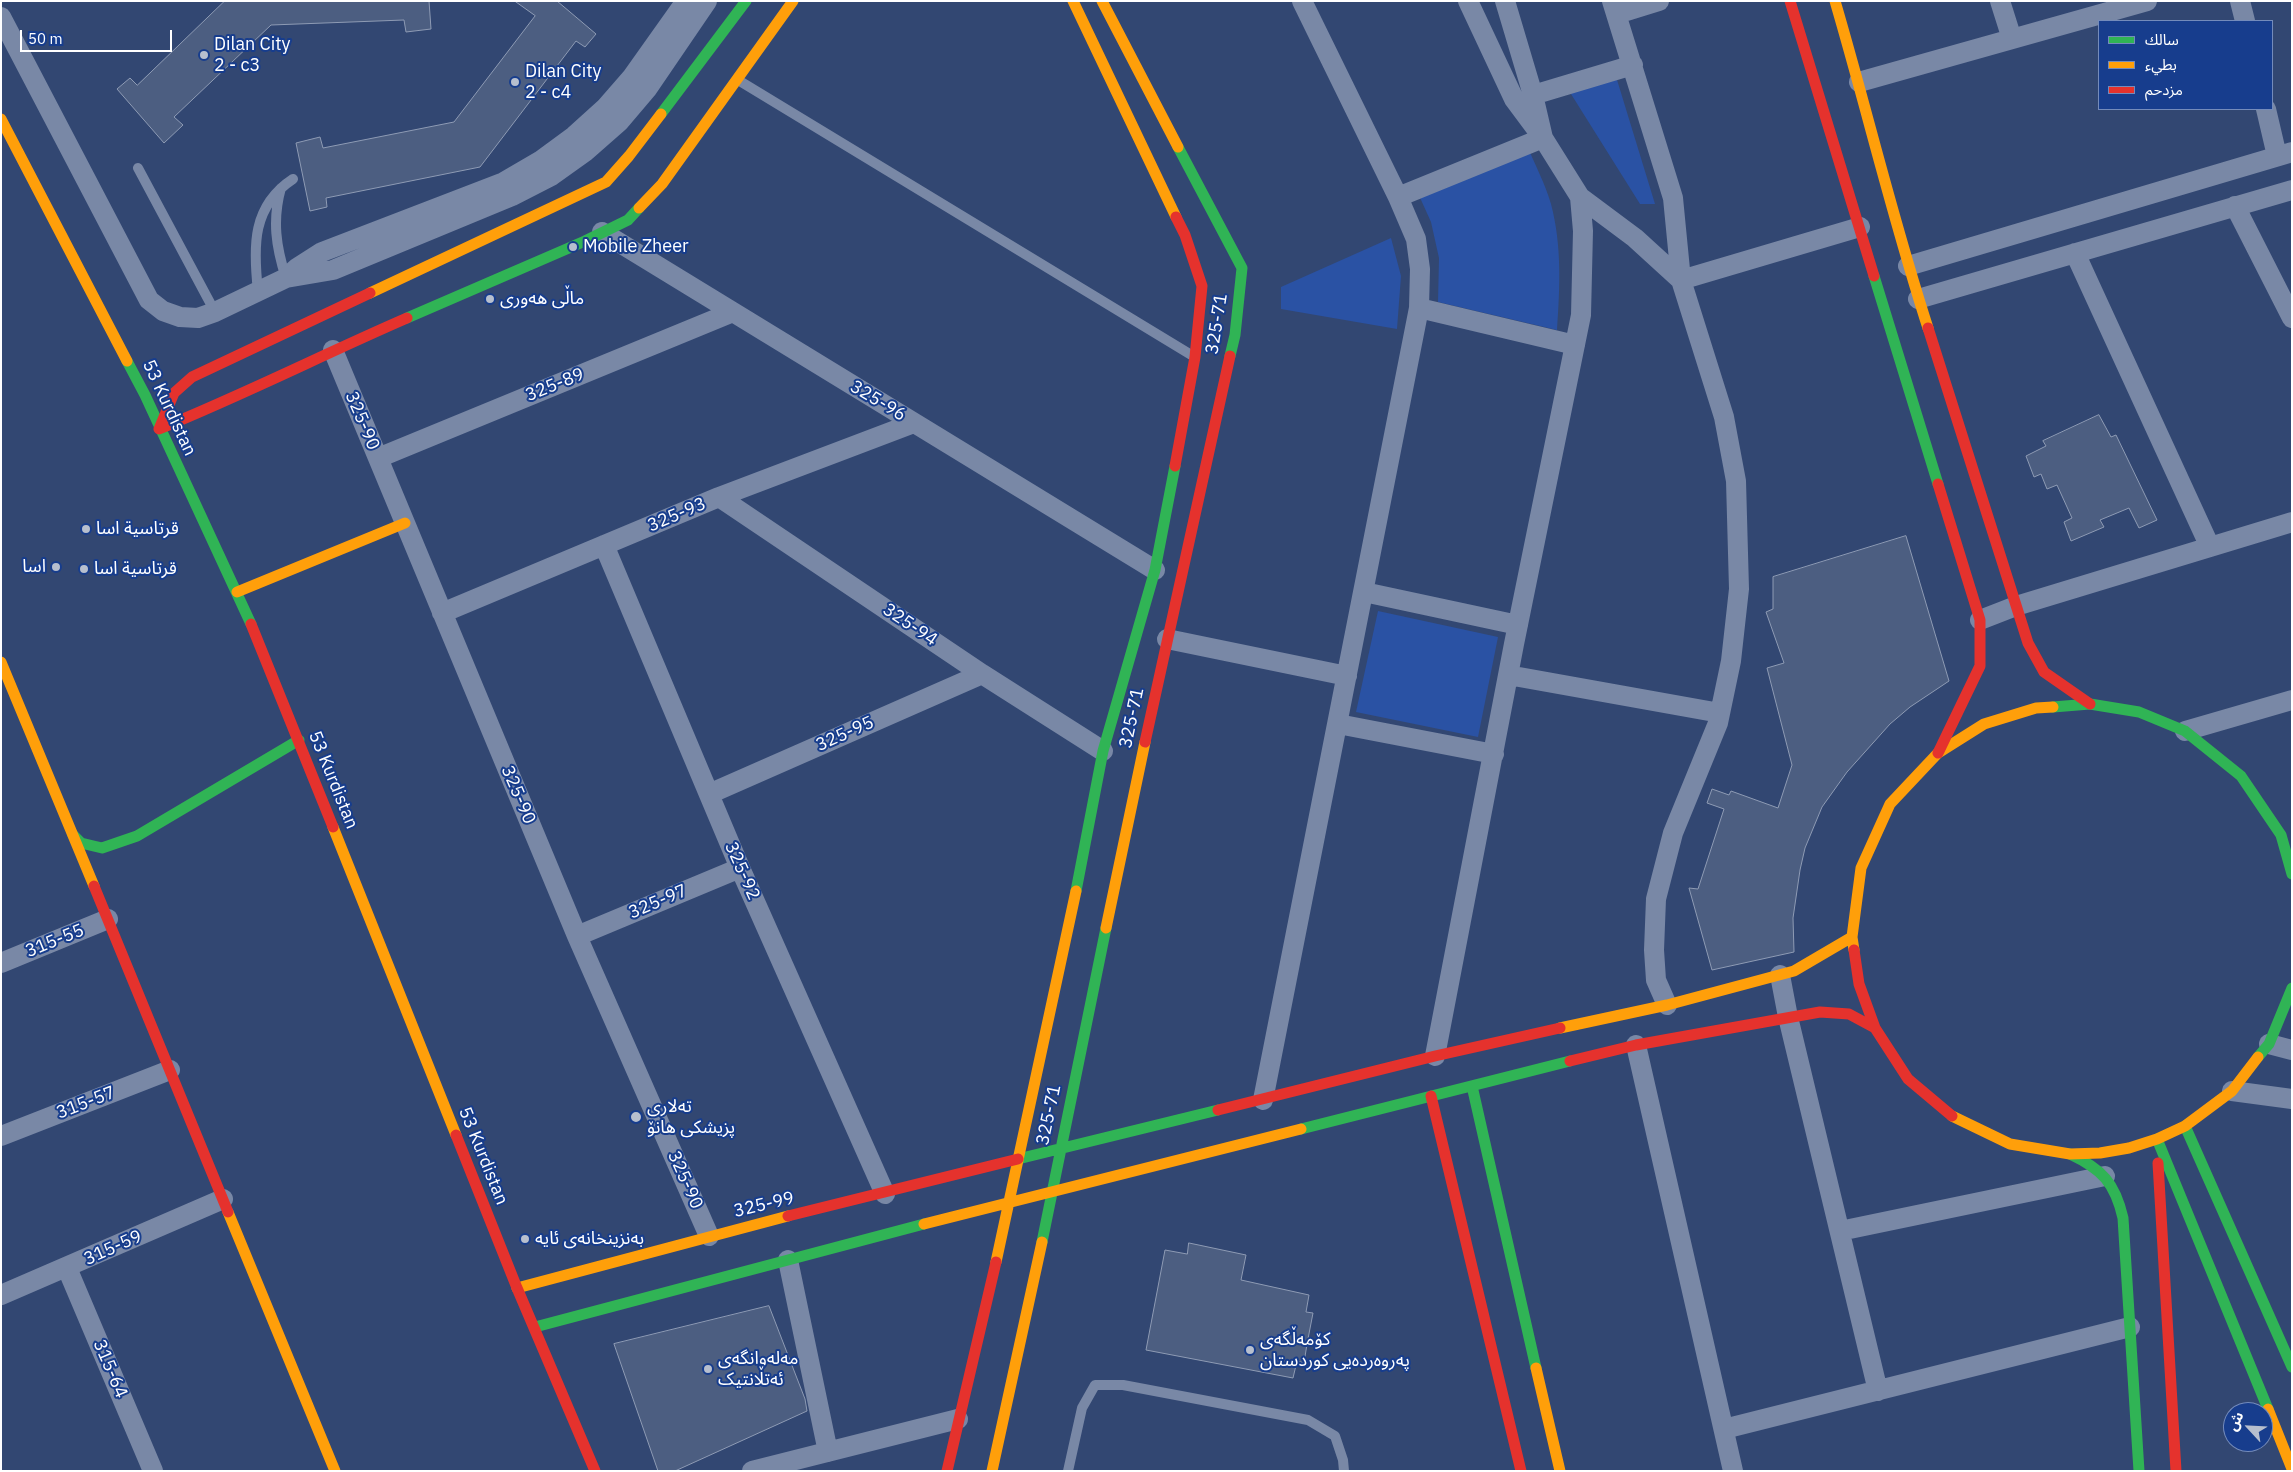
<!DOCTYPE html>
<html>
<head>
<meta charset="utf-8">
<style>
	body { margin:0 }
	#map { position:relative; width:2293px; height:1472px; overflow:hidden; background:#324772; font-family:"IBM Plex Sans","Noto Sans Arabic",sans-serif }
	canvas { display:block }
	.frame { position:absolute; inset:0; border:2px solid #fff; pointer-events:none }
	.legend { position:absolute; left:2098px; top:20px; width:175px; height:90px; box-sizing:border-box; background:#173d8d; border:1px solid #748bbb; margin:0; padding:6px 9px; list-style:none; font-size:15px; color:#fff }
	.legend li { display:flex; align-items:center; gap:10px; height:25px }
	.legend b { width:25px; border:1px solid #748bbb }
	.north { position:absolute; left:2223px; top:1402px; width:50px; height:50px; box-sizing:border-box; background:#173d8d; border:1px solid #748bbb; border-radius:50%; rotate:295deg; font-size:14px; font-weight:700; line-height:20px; text-align:center; color:#fff }
	.north::after { content:''; display:block; margin:auto; width:18px; height:22px; background:#b7bfce; clip-path:polygon(50% 0,100% 100%,50% 72%,0 100%) }
	.scale { position:absolute; left:20px; top:30px; width:152px; height:22px; box-sizing:border-box; border:2px solid #fff; border-top:0; padding-left:6px; font-size:15px; line-height:18px; white-space:nowrap; color:#fff; -webkit-text-stroke:4px #173d8d; paint-order:stroke }
</style>
</head>
<body>
<div id="map">
<canvas width="2293" height="1472"></canvas>
<div class="frame"></div>
<ul class="legend">
<li><b style="height:6px;background:#30b455"></b>سالك</li>
<li><b style="height:6px;background:#ff9f0a"></b>بطيء</li>
<li><b style="height:6px;background:#e5322d"></b>مزدحم</li>
</ul>
<div class="north">ش</div>
<div class="scale">50 m</div>
</div>
<script>
const c = document.querySelector('canvas').getContext('2d');
c.lineJoin = 'round';
function fillPath(path, color) { c.fillStyle = color; c.fill(path, 'evenodd'); }
function strokePath(path, color, width, dash) { c.strokeStyle = color; c.lineWidth = width; c.lineCap = dash ? 'butt' : 'round'; c.setLineDash(dash || []); c.stroke(path); }
function write(font, color, halo, rows, align = 'center') {
  c.font = font + ' "IBM Plex Sans","Noto Sans Arabic",sans-serif'; c.lineWidth = 4; c.setLineDash([]); c.textBaseline = 'middle'; c.strokeStyle = halo; c.fillStyle = color; for (const [text, x, y, turn = 0] of rows) {
    c.save(); c.translate(x, y); c.rotate((+turn || 0) * Math.PI / 180); c.textAlign = isNaN(turn) ? turn : align; if (halo) c.strokeText(text, 0, 0); c.fillText(text, 0, 0); c.restore();
  }
}
fillPath(new Path2D(`
	M1614,70L1655,204H1640L1566,86Z
	M1526,143C1534,163 1545,183 1551,204C1562,246 1560,287 1557,330L1438,302L1439,258L1431,222L1417,191Z
	M1391,238L1401,276L1397,329L1281,309V287Z
	M1378,611L1498,637L1478,737L1356,712Z`), '#2a52a4');
const building = new Path2D(`
	M225,1H429L431,29L406,32L404,20L271,25L174,117L183,125L164,143L117,89L130,78L137,85Z
	M515,1H557L596,34L585,47L576,41L480,167L326,198L327,207L310,211L296,143L320,137L323,148L454,122L535,16Z
	M2099,415L2111,437L2116,435L2157,520L2139,528L2129,508L2100,520L2104,527L2071,541L2064,522L2072,518L2057,485L2047,489L2041,474L2034,477L2026,456L2046,446L2043,441Z
	M1906,536L1949,681L1910,707L1890,724L1847,772L1822,807L1805,848L1800,870L1793,918L1794,952L1712,970L1689,888L1698,889L1724,809L1707,803L1712,789L1729,795L1731,791L1778,808L1792,765L1767,668L1784,663L1766,612L1773,609V577Z
	M1189,1243L1246,1255L1241,1280L1309,1295L1306,1312L1313,1313L1307,1344L1304,1363L1297,1361L1293,1378L1146,1350L1165,1250L1187,1254Z
	M769,1306L805,1399L807,1411L675,1471H658L614,1344Z`);
fillPath(building, '#4c5e81');
strokePath(building, '#8e9bb4', 1);
strokePath(new Path2D(`
	M738,80L1193,356
	M138,168L215,312
	M281,188C272,220 276,247 286,278
	M258,291C253,246 252,206 293,179
	M1068,1471L1082,1408L1095,1385H1123L1308,1420L1335,1436L1343,1460L1344,1471`), '#7988a6', 10);
strokePath(new Path2D(`
	M1468,1L1514,99L1543,138L1580,197L1635,238L1681,280L1724,417L1736,481L1739,589L1731,661L1718,723L1673,833L1656,899L1654,950L1656,980L1667,1005
	M1612,1L1673,198L1681,280L1860,227
	M2000,1L2012,39
	M2240,1L2245,21
	M1617,14L1659,1
	M1,17L149,300L163,311L180,317L198,318L215,312L286,278L297,268L322,252L504,182L540,161L574,136L605,108L632,77L686,1
	M1859,82L2147,1
	M1533,95L1633,65
	M2266,109L2277,156
	M1398,197L1543,138L1533,95L1505,1
	M2235,206L2292,318
	M602,232L1155,570
	M2075,253L2210,547
	M1908,266L2292,152
	M286,278L333,270L512,196L551,176L586,151L619,122L647,89L707,1
	M1918,299L2292,190
	M1419,308L1575,345
	M333,350L577,936L709,1236
	M378,458L733,312
	M719,497L982,674L1103,751
	M604,545L740,868L885,1194
	M1364,592L1518,625
	M442,613L719,497L914,423
	M1980,620L2016,606L2292,522
	M1167,639L1347,676
	M1508,675L1720,713
	M1338,724L1494,754
	M2185,731L2292,700
	M709,794L982,674
	M577,936L740,868
	M1,963L108,919
	M1780,975L1788,1017L1878,1391
	M2269,1044L2292,1050
	M1636,1045L1733,1471
	M1435,1056L1514,644L1581,315L1583,231L1580,197
	M2232,1091L2292,1099
	M1263,1100L1419,308L1420,269L1416,239L1398,197L1302,1
	M1,1136L170,1070
	M1840,1231L2105,1176
	M788,1260L828,1452
	M67,1268L153,1471
	M1,1295L223,1199
	M1724,1429L2130,1327
	M752,1471L958,1419`), '#7988a6', 20);
strokePath(new Path2D(`
	M661,114L746,1
	M1178,147L1242,268L1235,335L1230,356
	M1874,276L1938,484
	M407,318L585,241L628,220L639,208
	M127,361L145,395L251,624
	M2053,707L2090,704L2139,712L2185,731L2241,776L2281,835L2292,874
	M73,835L81,843L102,848L137,836L299,740
	M1076,891L1103,751L1155,570L1175,466
	M2258,1057L2269,1044L2292,988
	M1472,1086L1536,1368
	M2185,1126L2292,1367
	M1301,1129L1570,1061
	M2157,1139L2268,1409
	M2070,1154C2102,1169 2115,1183 2123,1218L2139,1471
	M1018,1159L1218,1110
	M1042,1242L1106,928
	M535,1327L924,1224`), '#30b455', 11);
strokePath(new Path2D(`
	M1073,1L1176,217
	M1102,1L1178,147
	M1835,1C1867,110 1893,220 1928,328
	M1,119L127,361
	M639,208L662,184L793,1
	M370,293L606,182L629,156L661,114
	M237,592L405,523
	M1,662L94,886
	M333,827L456,1135
	M1106,928L1145,742
	M1854,950L1852,937L1861,868L1890,804L1938,753L1984,724L2036,708L2053,707
	M1560,1028L1667,1005L1794,971L1852,937
	M1952,1116L2010,1144L2070,1154L2100,1153L2129,1148L2157,1139L2185,1126L2232,1091L2258,1057
	M228,1212L335,1471
	M924,1224L1301,1129
	M996,1262L1076,891
	M517,1288L788,1216
	M1536,1368L1560,1471
	M2268,1409L2292,1469
	M992,1471L1042,1242`), '#ff9f0a', 11);
strokePath(new Path2D(`
	M1790,1L1874,276
	M1928,328L2028,643L2044,672L2090,704
	M159,429C243,395 324,354 407,318
	M159,429L174,393L192,377L370,293
	M1175,466L1195,357L1202,286L1185,235L1176,217
	M251,624L333,827
	M1145,742L1230,356
	M1938,753L1980,666V620L1938,484
	M94,886L228,1212
	M1854,950L1859,984L1875,1028L1908,1079L1952,1116
	M1570,1061L1636,1045L1820,1012L1849,1014L1875,1028
	M1431,1096L1521,1471
	M1218,1110L1435,1056L1560,1028
	M456,1135L517,1288L595,1471
	M2158,1163L2176,1471
	M788,1216L1018,1159
	M947,1471L996,1262`), '#e5322d', 11);
for (const [x, y, r, color] of [
	[204,55,5,"#b7bfce"],
	[515,82,5,"#b7bfce"],
	[573,247,5,"#b7bfce"],
	[490,299,5,"#b7bfce"],
	[86,529,5,"#b7bfce"],
	[56,567,5,"#b7bfce"],
	[84,569,5,"#b7bfce"],
	[636,1117,6,"#b7bfce"],
	[525,1239,5,"#b7bfce"],
	[1250,1350,5,"#b7bfce"],
	[708,1369,5,"#b7bfce"]
]) { const dot = new Path2D(); dot.arc(x, y, r, 0, 2 * Math.PI); c.fillStyle = color; c.fill(dot); strokePath(dot, '#173d8d', 2); }
write('18px', '#fff', '#173d8d', [
	["Dilan City",214,45],
	["2 - c3",214,66],
	["Dilan City",525,72],
	["2 - c4",525,93],
	["Mobile Zheer",583,247],
	["ماڵی هەوری",500,299],
	["قرتاسیة اسا",96,529],
	["اسا",46,567,"right"],
	["قرتاسية اسا",94,569],
	["تەلاری",647,1107],
	["پزیشکی هانۆ",647,1128],
	["بەنزینخانەی ئایە",535,1239],
	["كۆمەڵگەی",1260,1340],
	["پەروەردەیی كوردستان",1260,1361],
	["مەلەوانگەی",718,1359],
	["ئەتڵانتیک",718,1380]
], 'left');
write('18px', '#fff', '#173d8d', [
	["325-71",1217,324,-81],
	["325-89",555,385,-22],
	["325-96",878,401,31],
	["53 Kurdistan",169,408,65],
	["325-90",362,421,67],
	["325-93",677,515,-23],
	["325-94",910,625,34],
	["325-71",1132,718,-78],
	["325-95",845,734,-24],
	["53 Kurdistan",333,780,68],
	["325-90",518,795,67],
	["325-92",742,871,66],
	["325-97",658,902,-23],
	["315-55",55,941,-22],
	["315-57",86,1103,-21],
	["325-71",1049,1115,-78],
	["53 Kurdistan",483,1156,68],
	["325-90",685,1180,66],
	["325-99",764,1205,-13],
	["315-59",113,1248,-24],
	["315-64",110,1369,67]
]);
</script>
</body>
</html>
